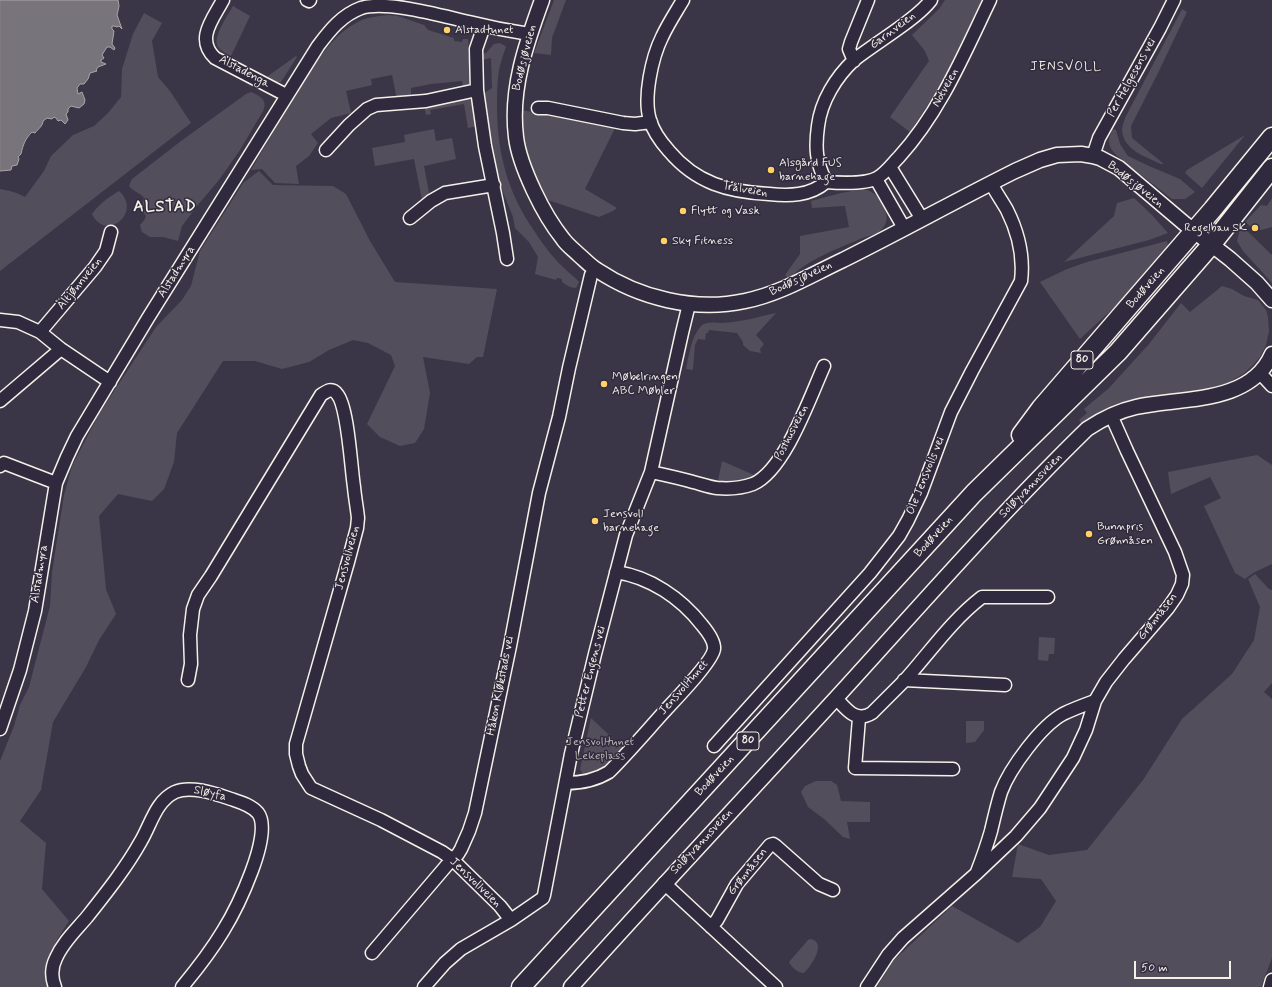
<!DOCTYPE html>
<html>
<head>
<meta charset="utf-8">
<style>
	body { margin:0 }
	#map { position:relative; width:1272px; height:987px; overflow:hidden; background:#3b3647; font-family:Mynerve,sans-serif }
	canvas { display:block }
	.scale { position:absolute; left:1134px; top:961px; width:97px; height:18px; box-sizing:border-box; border:2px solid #f4f1e8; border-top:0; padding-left:5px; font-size:12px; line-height:14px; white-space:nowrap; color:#f4f1e8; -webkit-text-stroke:3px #2f2a3d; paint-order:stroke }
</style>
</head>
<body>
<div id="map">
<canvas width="1272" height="987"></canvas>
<div class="scale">50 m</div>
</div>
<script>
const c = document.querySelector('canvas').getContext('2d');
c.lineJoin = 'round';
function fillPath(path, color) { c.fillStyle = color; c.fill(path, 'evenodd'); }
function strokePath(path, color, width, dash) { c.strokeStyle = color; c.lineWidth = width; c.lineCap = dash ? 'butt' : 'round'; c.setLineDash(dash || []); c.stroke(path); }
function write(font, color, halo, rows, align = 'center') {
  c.font = font + ' Mynerve,sans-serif'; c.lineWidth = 3; c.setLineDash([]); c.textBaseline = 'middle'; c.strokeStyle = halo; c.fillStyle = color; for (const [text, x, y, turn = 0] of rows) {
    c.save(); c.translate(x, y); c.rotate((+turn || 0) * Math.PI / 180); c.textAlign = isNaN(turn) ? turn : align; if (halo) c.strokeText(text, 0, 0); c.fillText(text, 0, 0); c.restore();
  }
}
fillPath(new Path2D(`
	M554,0H566L552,38L551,55L534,53Z
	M945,0H982L940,86L910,132L890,117L929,61L925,51L912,35L939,9Z
	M233,6L250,16L231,56C227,54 221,51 218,47C212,37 228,15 233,6Z
	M1182,9L1187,12L1158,73L1131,126L1132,138L1164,164H1161C1146,157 1123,150 1122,130C1122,126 1124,122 1125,118Z
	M144,13L162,23L152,41L158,77L170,91L191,123L0,271V189C10,191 16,192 25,197L44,171L51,156L73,135L94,126L108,113L121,97L122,69L133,34Z
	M389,15L398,16L424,25L428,30L454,38V41L462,42L463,39H468C469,43 468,45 468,49C468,59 473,71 471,80C471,84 468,86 465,87L463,86L462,81L431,84L411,88V97L397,100L392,75L371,79L372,85L346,91L351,113L331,118L311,134L318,143L309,156L296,166L299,184L275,183L262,169L251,170C266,144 281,119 297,94C313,68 328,38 356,23C366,17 377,16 389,15Z
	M499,43L504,45L506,47C503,54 501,62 499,70C497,82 497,95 497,106C497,153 508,194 535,232C543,245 555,260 566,270C570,274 575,277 579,282L576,288C571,288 566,285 562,282V279L557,278L556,280L535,274L538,257L529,242L515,228L513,217L501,187L494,162L483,94L492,88L491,58L482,60L481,55L486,53L494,44Z
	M296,56L297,57L281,82H275L267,78L268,76Z
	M251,92C261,96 268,101 263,111L240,150L219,180L197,206L182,226L178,241L163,237H150L142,232L140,225L145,219L146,216L141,210L144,198C140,192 133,192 129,186L132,179L181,141L246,94Z
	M466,96L473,102L477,126L468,128L464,104L430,110L431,114L426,115L424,104Z
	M521,110L616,126L585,189L617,208L613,211L599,217L545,199L535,179L523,141Z
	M434,129L436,141L452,138L456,159L424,166L430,198L422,200L414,159L375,166L372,148L405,142L404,135Z
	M1113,129L1116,130L1120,144L1128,156L1149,166L1180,179L1195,192L1185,199H1172L1121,159C1110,150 1105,143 1113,129Z
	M1245,135L1202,188L1185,173L1187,170Z
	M259,171L273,185L333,186L346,194L370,241L395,282L497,289L483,357H477L469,364L423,357L430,393L424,429L415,443L400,446L380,437L367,424L395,366L391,355L368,343L353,340L329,350L309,362L282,369L255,361H223L177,433L174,462L164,489L152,501L118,494L99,516L106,589L116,614L99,640L86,667L53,722L41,790L20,821L46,843L42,889L69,921C57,940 40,963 47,987H0V761L14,726L20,705L29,687L50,606L52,572L64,495L72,466L99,414L156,327L182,300L191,286L200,251L243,183Z
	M864,189C875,192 878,197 883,206C887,214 889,222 882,229C877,235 867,236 860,239C837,249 806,260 789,279L785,275L800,254V236L849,227L845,206L812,208L811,201L841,193Z
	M119,191C143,212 106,243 92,214C99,204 109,197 119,191Z
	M1134,198L1152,215L1168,233L1149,240L1064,262L1114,216L1117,203Z
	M1272,198V227C1257,231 1258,233 1245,222L1261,205L1267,206Z
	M1241,225L1272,255V283L1243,251L1237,241Z
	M1167,241L1168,247L1165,253L1120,302L1080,339L1040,282L1067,269L1087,262Z
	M1222,286L1232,289L1244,296L1258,300L1266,310L1268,317L1269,331L1266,345L1260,357L1253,365L1243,374L1228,383L1197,391L1137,399L1120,404L1083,425L1079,420L1087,413L1084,409L1109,388L1149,344L1181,303L1190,312Z
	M776,313L756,335L764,344L760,349L761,353L750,351L743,345V342L737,333L709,330L708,333H706L705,340L698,339L695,345L693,369L692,370L686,369C689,355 691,337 701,326C706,321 716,323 722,323C741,322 758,317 776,313Z
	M1257,455L1272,465V564L1253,573L1245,579L1235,573L1204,506L1221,498L1210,477L1171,494L1168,472Z
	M722,461L754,475C744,483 730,482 718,481Z
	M1255,574L1269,589L1272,590V683L1264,692L1272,699V958L1261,987H877L893,961L952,906L1018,943L1040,927L1056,901L1041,879L1012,877L1018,844L1049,855L1087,850L1143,780L1182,719L1232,674L1254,640L1260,607L1248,579Z
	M1039,637L1055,638L1054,654H1049L1048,661L1038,660Z
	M591,718L624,749C614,758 597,778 582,773L580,769Z
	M966,721H984V730L975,742L966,743Z
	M816,781H831L837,785L841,801L870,802V822H847L850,839L843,837L824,819L808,807L801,792L805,786Z
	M810,939C828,942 811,966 804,973C798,973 792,968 789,962L808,940Z`), '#534e5c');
const water = new Path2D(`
	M0,0H118L119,6L117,15L122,29L119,26L117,27L114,26H112V29L114,31L112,44L115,48L114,50L110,47H107L102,55L104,58L101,60V62L106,64L98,67L96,70L97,71L90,73L88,79L84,84H80L77,88L78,94L82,92L85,100L84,104L79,108L71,106L68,109V112L66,114L68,120L65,124L61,120L58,121L56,118L54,117L52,119L47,118L43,121C43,126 38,129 35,133L32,132C25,139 23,145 21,154L18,157L19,159L17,165L12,166L11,170L0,171Z`);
fillPath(water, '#78747b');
strokePath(water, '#aaa6a7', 1);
const minor = new Path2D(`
	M223,0C213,19 195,39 215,58L286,95
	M307,0L309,1L310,0
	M683,0C676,12 668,24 662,37C652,57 643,98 650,120C653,131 661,142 669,151C696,183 728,192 769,194C789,196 810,196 826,182
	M931,0C923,11 910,20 899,28C884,39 868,49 854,60C836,77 821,101 818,126C815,148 816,162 826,182C839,183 866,184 877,178C886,173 892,164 899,157C940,112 964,54 990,0
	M484,26L476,49L477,90L485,146L503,233L507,259
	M854,61L849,49L851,42L868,0
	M538,108H548L623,123L635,124L651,122
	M326,150L349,125L367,109L376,105L426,101L477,90
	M1093,156L1099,138L1160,28L1174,0
	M890,167L922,219
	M876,179L904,228
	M410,218L431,201L445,193L494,185
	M0,320L18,322L40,332L61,349L110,382
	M40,332L95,267L106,251L111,232
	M1260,373L1272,386
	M0,401L61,349
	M0,466L4,463L56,483
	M651,472C665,475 679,478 693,482C701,484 709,487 717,488C728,489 742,488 753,484C785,470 810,397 824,366
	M188,680L191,664L190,635L193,609L198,595L211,576L321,395C327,391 332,387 337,394C348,406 351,468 354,487C355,498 357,508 358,518L357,528L348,562L296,744V754L299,766L302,774L311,788L381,820L442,852L452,859L500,906L511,920
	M904,680L1005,685
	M836,698C847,710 856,723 872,713C883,702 894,691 905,680C930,652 952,620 982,597H1048
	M859,718L855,768L953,769
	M0,729L20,670L35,611L56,483L67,457L77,436L148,318L318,46C330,30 342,15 361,8C387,0 442,16 469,22C489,27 509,31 529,34
	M714,746L870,573L899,536L908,520L921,493L951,412L972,371L1021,281C1024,257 1018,232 1007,210C1002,201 996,193 991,183
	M566,783C582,783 596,780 609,772C628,753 645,733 663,713C673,702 713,661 714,649C715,641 707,631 702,625C681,598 650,577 616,572
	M977,872C982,859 987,845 991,831C994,818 997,805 1001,792C1010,768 1041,726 1063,714C1073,709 1084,705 1095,701
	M664,883L776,987
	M711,927L717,920L737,884L770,845L773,844L776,846L819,884L833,890
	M372,953L447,865L458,854L461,849L469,831L475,813L510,646L539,493L559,417L569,368L591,275L595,269
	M55,987C51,977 51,968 56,958C63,942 76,930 87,917C106,893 126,868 141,841C151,824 156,801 175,792C191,785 216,794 231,799C240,802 251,805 258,813C274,834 236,910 223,931C211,951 197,969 182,987
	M424,987L445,963L461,949L511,920L543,898L544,895L571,754L595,654L626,535L651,472L682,333L689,304
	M867,987L888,955L903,938L977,873L1016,836L1040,808L1073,758L1086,730L1095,701L1106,682L1124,659L1168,608L1177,595L1182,584L1183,575L1175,552L1127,451L1111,415
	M1270,987L1272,980`);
const tertiary = new Path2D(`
	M542,0C526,44 510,89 516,137C518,155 526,174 534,191C542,208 551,224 563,239C567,245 574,250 579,255C585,260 590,266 597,270C639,298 694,312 745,301C780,294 811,275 843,260C901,231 957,200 1015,171L1040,160L1057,155L1081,154L1093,156L1100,158L1119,168L1185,224L1230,259L1257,283L1272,300
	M571,987C658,890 748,794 837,697C919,607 999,515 1087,429C1102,419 1118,411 1136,407C1180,397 1250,405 1272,354`);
const primary = new Path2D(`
	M1021,435L1041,408L1213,209L1272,137
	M521,987L974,493L1118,352L1212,244L1272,168`);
strokePath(minor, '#f4f1e8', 15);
strokePath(tertiary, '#f4f1e8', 17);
strokePath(primary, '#f4f1e8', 21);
strokePath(minor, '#2f2a3d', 12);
strokePath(tertiary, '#2f2a3d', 14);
strokePath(primary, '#2f2a3d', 18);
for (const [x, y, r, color] of [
	[447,30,4,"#ffd166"],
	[771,170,4,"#ffd166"],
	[683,211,4,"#ffd166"],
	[1255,228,4,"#ffd166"],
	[664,241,4,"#ffd166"],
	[604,384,4,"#ffd166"],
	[595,521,4,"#ffd166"],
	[1089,534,4,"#ffd166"]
]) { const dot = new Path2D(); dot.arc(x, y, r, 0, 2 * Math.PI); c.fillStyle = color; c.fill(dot); strokePath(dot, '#2f2a3d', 1.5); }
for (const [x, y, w] of [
	[1082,360,22],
	[748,741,22]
]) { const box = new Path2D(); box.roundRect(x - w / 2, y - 9, w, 18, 3); c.fillStyle = '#2f2a3d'; c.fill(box); strokePath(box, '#f4f1e8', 1); }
write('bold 11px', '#f4f1e8', null, [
	["80",1082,360],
	["80",748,741]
]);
write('12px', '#f4f1e8', '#2f2a3d', [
	["Alstadtunet",455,30],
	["Alsgård FUS",779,163],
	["barnehage",779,177],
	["Flytt og Vask",691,211],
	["Regelbau SK",1247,228,"right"],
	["Sky Fitness",672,241],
	["Møbelringen",612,377],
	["ABC Møbler",612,391],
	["Jensvoll",603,514],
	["barnehage",603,528],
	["Bunnpris",1097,527],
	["Grønnåsen",1097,541]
], 'left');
write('12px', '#f4f1e8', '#2f2a3d', [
	["Garnveien",893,31,-37],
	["Bodøsjøveien",525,58,-76],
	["Alstadenga",244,72,28],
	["Per Helgesens vei",1132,78,-61],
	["Notveien",946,88,-61],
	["Bodøsjøveien",1135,185,38],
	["Trålveien",745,190,10],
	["Alstadmyra",177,272,-58],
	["Bodøsjøveien",801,279,-25],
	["Åltjønnveien",80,284,-51],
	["Bodøveien",1146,288,-49],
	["Posthusveien",792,433,-63],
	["Ole Jensvolls vei",926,476,-68],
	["Soløyvannsveien",1031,486,-46],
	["Bodøveien",934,537,-48],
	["Jensvollveien",348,558,-75],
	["Alstadmyra",40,574,-81],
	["Grønnåsen",1158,617,-52],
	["Petter Engens vei",591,672,-76],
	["Håkon Kløkstads vei",501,686,-79],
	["Jensvolltunet",684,688,-49],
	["Bodøveien",715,776,-47],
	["Sløyfa",210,794,13],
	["Soløyvannsveien",702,842,-47],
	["Grønnåsen",748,872,-52],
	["Jensvollveien",475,883,44]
]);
write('12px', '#bcb8b7', '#2f2a3d', [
	["Jensvolltunet",600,742],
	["Lekeplass",600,756]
]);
c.letterSpacing = '1px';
write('13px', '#f4f1e8', '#2f2a3d', [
	["JENSVOLL",1066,67]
]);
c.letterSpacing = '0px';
c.letterSpacing = '1px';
write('bold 16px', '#f4f1e8', '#2f2a3d', [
	["ALSTAD",165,208]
]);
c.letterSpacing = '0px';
</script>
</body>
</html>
